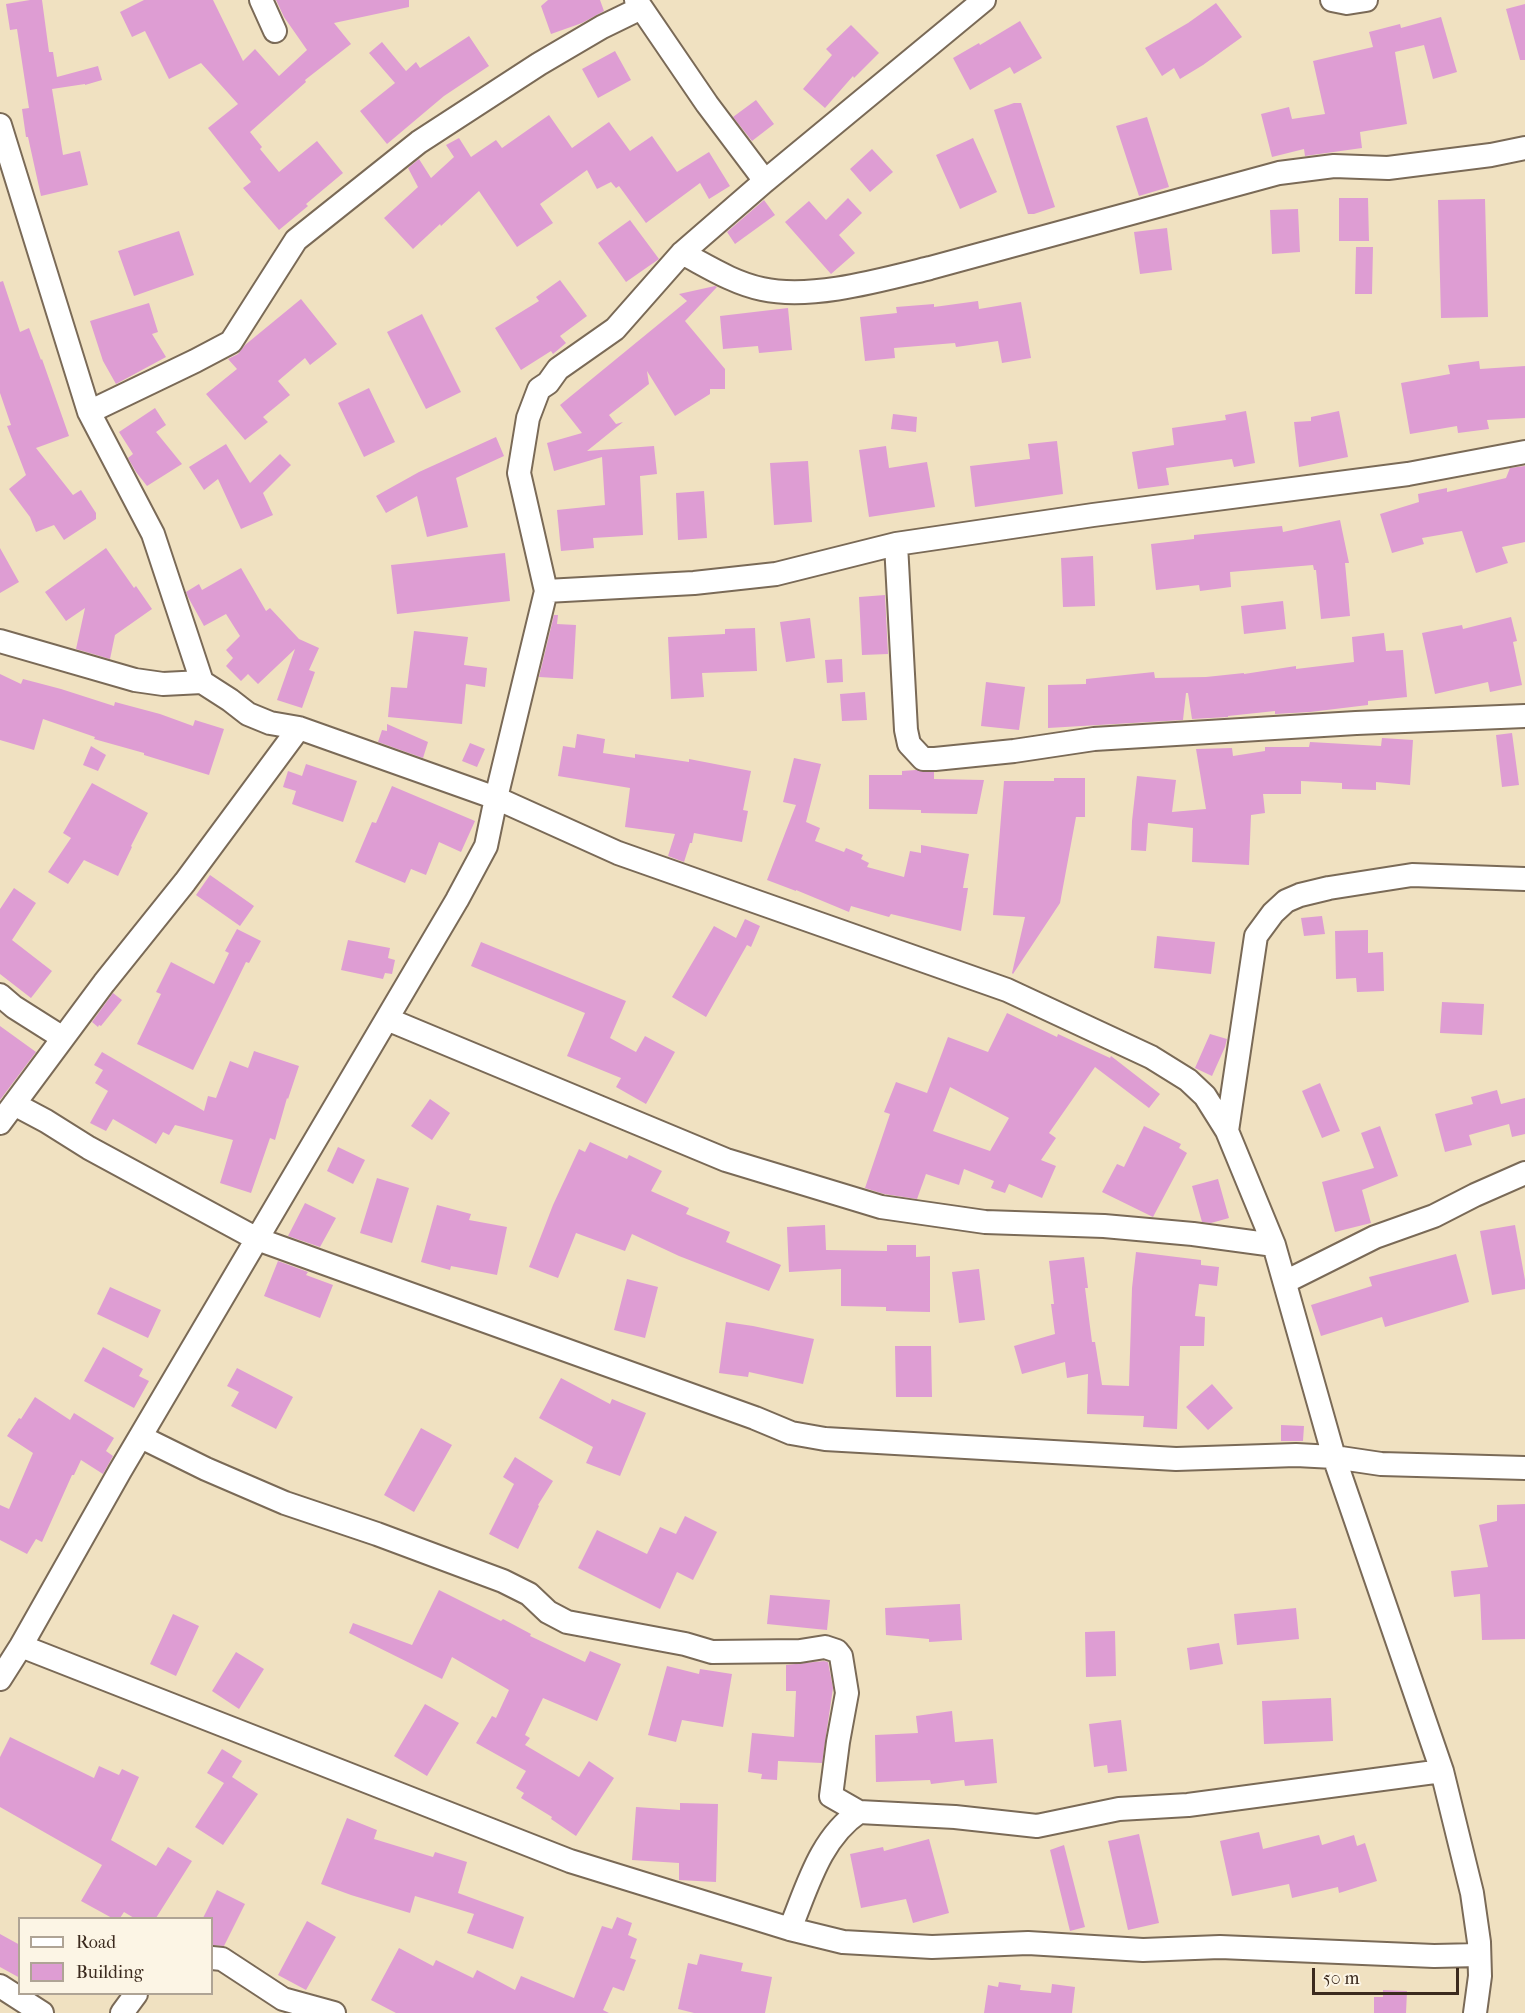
<!DOCTYPE html>
<html>
<head>
<meta charset="utf-8">
<style>
	body { margin:0 }
	#map { position:relative; width:1525px; height:2013px; overflow:hidden; background:#f0e1c1; font-family:"IM FELL French Canon",serif }
	canvas { display:block }
	.legend { position:absolute; left:18px; top:1917px; width:195px; height:78px; box-sizing:border-box; background:#fcf5e5; border:2px solid #afa495; margin:0; padding:8px 10px; list-style:none; font-size:18px; color:#3b2a1e }
	.legend li { display:flex; align-items:center; gap:12px; height:30px }
	.legend b { width:30px; border:2px solid #afa495 }
	.scale { position:absolute; left:1312px; top:1968px; width:147px; height:27px; box-sizing:border-box; border:3px solid #3b2a1e; border-top:0; padding-left:8px; font-size:18px; line-height:21px; white-space:nowrap; color:#3b2a1e; -webkit-text-stroke:4px #fcf5e5; paint-order:stroke }
</style>
</head>
<body>
<div id="map">
<canvas width="1525" height="2013"></canvas>
<ul class="legend">
<li><b style="height:8px;background:#fff"></b>Road</li>
<li><b style="height:16px;background:#de9dd3"></b>Building</li>
</ul>
<div class="scale">50 m</div>
</div>
<script>
const c = document.querySelector('canvas').getContext('2d');
c.lineJoin = 'round';
function fillPath(path, color) { c.fillStyle = color; c.fill(path, 'evenodd'); }
function strokePath(path, color, width, dash) { c.strokeStyle = color; c.lineWidth = width; c.lineCap = dash ? 'butt' : 'round'; c.setLineDash(dash || []); c.stroke(path); }
fillPath(new Path2D(`
	M30,0H42L49,52H53L57,77L98,66L102,80L85,85V84L52,89L63,155L80,151L88,185L41,196L28,137H26L22,109L29,108L17,29L10,30L6,4Z
	M144,0H213L243,61L255,49L279,76L307,50L284,17L276,0H409V7L334,23L351,44L305,80L306,82L250,132L262,147L260,149L279,172L317,141L343,173L306,204L308,206L279,230L243,188L251,182L208,128L238,104L201,63L169,79L145,31L132,37L120,12Z
	M548,0H600L604,11L582,23L551,34L541,6Z
	M1216,3L1242,37L1203,65L1180,79L1174,68L1162,76L1145,48L1188,23Z
	M1525,4V60H1520L1506,9Z
	M1441,17L1457,72L1433,79L1424,45L1395,52L1407,124L1360,132L1362,148L1305,156L1304,149L1272,157L1261,114L1289,107L1292,119L1325,114L1313,61L1373,47L1369,32L1400,24L1401,28Z
	M1020,21L1042,58L1014,74L1010,67L970,90L953,58L979,43L980,45Z
	M851,25L879,53L854,78L853,76L825,108L803,89L832,55L826,49Z
	M469,36L489,66L444,96L387,144L360,111L395,83L369,53L382,42L406,71L416,62L420,68Z
	M615,51L631,80L598,98L582,69Z
	M756,100L774,124L752,141L733,117Z
	M1014,103H1021L1055,207L1034,214H1028L994,110Z
	M549,115L572,148L609,122L630,151L652,136L677,172L709,152L730,186L709,199L700,183L646,223L619,186L616,188L611,182L597,189L587,170L540,204L553,223L517,247L479,191L441,226L440,224L413,249L384,218L418,187L408,168L419,159L431,178L454,157L446,145L459,138L471,157L496,140L502,148Z
	M1147,117L1169,187L1139,196L1116,126Z
	M973,138L997,192L960,209L936,155Z
	M872,149L893,172L870,192L850,169Z
	M848,198L862,213L839,235L855,253L831,274L785,222L809,201L826,220Z
	M1339,198H1368L1369,241H1339Z
	M1485,199L1488,317L1441,318L1438,200Z
	M764,200L775,215L735,244L727,232Z
	M1298,209L1300,252L1272,254L1270,210Z
	M630,220L659,259L626,282L598,243Z
	M1167,228L1172,270L1140,274L1134,232Z
	M179,231L194,275L134,296L118,251Z
	M1356,247H1373L1372,294H1355Z
	M560,280L587,316L560,336L566,343L553,354L551,351L521,370L495,328L539,301L536,297Z
	M3,281L20,332L29,328L41,360L42,359L69,436L36,448L73,495L81,490L96,513V519L64,540L54,525L36,532L30,517L9,489L26,475L7,426L11,425L0,393V282Z
	M715,286L717,287L685,321L725,369V389H710V394L675,416L647,371L649,384L609,415L616,424L623,422L587,451L654,446L657,474L640,476L643,535L593,538L594,548L561,551L557,510L605,505L602,457L554,471L547,443L582,433L560,405L687,301L679,294Z
	M301,299L337,344L310,365L305,358L278,381L290,395L263,417L268,422L245,440L206,394L237,369L228,359L238,354L245,345Z
	M978,301L979,309L1021,302L1031,358L1002,363L998,341L956,347L955,343L894,348L895,358L865,361L860,317L897,313L896,307L934,304V307Z
	M149,303L158,332L152,334L166,357L116,384L103,361L90,321Z
	M788,308L792,350L759,353L758,346L723,349L720,316Z
	M422,314L461,392L426,409L387,332Z
	M1479,361L1480,369L1525,366V418L1487,420L1489,429L1458,433L1457,426L1410,434L1401,383L1450,374L1448,365Z
	M369,388L395,442L364,457L338,403Z
	M155,408L166,425L156,432L182,464L147,486L136,472L128,458L133,454L119,432Z
	M1246,411L1255,463L1234,467L1232,459L1166,468L1169,485L1138,489L1132,452L1174,445L1172,428L1226,420L1225,415Z
	M1339,411L1348,457L1299,467L1294,422L1311,421V417Z
	M893,414L917,417L916,432L891,429Z
	M496,437L504,456L456,478L468,527L427,537L417,496L386,513L376,496L419,472Z
	M1057,441L1063,494L975,507L970,466L1030,459L1028,444Z
	M226,444L250,483L280,454L291,465L263,493L273,515L241,529L218,479L204,490L189,467Z
	M886,446L889,468L927,462L935,507L869,517L859,450Z
	M808,461L812,522L774,525L770,463Z
	M1525,466V542L1502,547L1508,563L1476,573L1462,531L1422,538L1424,544L1392,553L1380,514L1419,502L1418,494L1447,488V492L1506,478L1510,468Z
	M704,491L707,538L678,540L676,493Z
	M1340,520L1349,563H1345L1350,616L1321,619L1316,570H1314L1313,565L1230,572L1231,587L1200,591L1199,585L1156,590L1151,544L1194,539V535L1282,526L1283,532Z
	M0,548L19,582L0,593Z
	M106,548L134,588L136,586L152,609L115,635L110,659L76,649L85,608L66,621L45,592Z
	M505,553L510,601L397,614L391,565Z
	M1093,556L1095,606L1063,607L1061,558Z
	M241,568L266,611L270,608L299,639L319,648L309,670L315,672L302,708L277,700L295,649L258,684L248,674L241,681L226,666L233,658L226,650L240,636L226,614L204,626L188,597L186,592L199,584L202,590Z
	M885,595L888,654L862,655L859,597Z
	M1283,601L1286,629L1244,634L1241,606Z
	M554,615H558L557,624L576,625L573,679L539,677Z
	M1511,617L1517,641L1513,642L1522,685L1490,692L1488,682L1435,694L1422,633L1462,625L1463,629Z
	M810,618L815,658L786,662L780,622Z
	M755,628L757,671L702,673L704,697L671,699L668,637L725,634V629Z
	M414,631L468,637L464,665L487,668L485,687L466,684L462,724L388,717L391,687L407,688Z
	M1384,633L1386,651L1403,650L1407,697L1368,701V705L1310,712L1275,714V711L1228,716V717L1192,719L1188,693H1186L1183,720L1048,728V685L1086,684V679L1154,672L1155,678L1206,677L1244,673V674L1296,666V669L1354,662L1352,637Z
	M842,659L843,682L827,683L825,660Z
	M0,674L21,684L23,679L61,689L114,706L115,702L160,714L193,726L195,720L224,729L209,775L144,755V753L94,739L95,737L43,719L34,750L0,740Z
	M986,682L1025,687L1019,730L981,726Z
	M865,692L867,720L842,721L840,694Z
	M387,724L428,742L423,758L378,742L382,730L387,731Z
	M1512,733L1519,785L1502,787L1496,735Z
	M577,734L605,739L603,753L635,758V754L689,762V759L751,771L743,810L748,811L742,842L694,833L692,843H690L684,862L668,856L675,834L625,827L630,788L558,776L563,746L575,748Z
	M1382,738L1413,740L1410,785L1376,782V790L1342,789V783L1301,781V794H1263L1265,813L1251,815L1249,865L1192,862L1193,828L1148,823L1146,851L1131,850L1132,821L1137,776L1176,780L1172,812L1206,809L1196,749L1232,748L1233,756L1265,751V747H1309L1310,742L1381,746Z
	M470,743L485,749L477,767L462,761Z
	M91,746L106,755L98,771L83,765Z
	M794,758L821,764L806,822L820,828L815,841L844,852L846,848L863,855L861,859L869,863L867,867L904,877L910,851L921,853V845L969,854L963,888H968L961,931L891,914L889,917L851,906L849,912L796,890V891L767,880L796,805L783,802Z
	M306,764L357,781L343,822L292,804L296,791L283,787L288,771L302,776Z
	M916,770L934,772V779L984,780L977,814L921,813V810L869,809V775H902V771Z
	M1054,778H1085V817H1076L1060,903L1013,974L1012,973L1025,917L993,915L1004,781H1054Z
	M92,783L148,813L131,846L132,847L118,876L84,860L68,884L48,872L71,838L63,833Z
	M392,786L475,821L461,852L439,842L426,875L411,869L405,883L355,862L372,822L376,823Z
	M210,875L254,906L240,926L196,895Z
	M14,888L36,903L12,940L52,971L31,998L0,974V909Z
	M1322,916L1325,934L1304,936L1301,918Z
	M745,919L760,926L751,947L747,945L706,1017L672,997L714,926L736,938Z
	M237,929L261,941L249,963L246,962L193,1070L137,1044L161,994L156,992L171,962L214,984L229,953L225,951Z
	M1368,930V953L1383,952L1384,991L1357,992L1356,978L1336,979L1335,931Z
	M1157,936L1215,942L1211,974L1154,968Z
	M348,940L390,948L388,958L395,960L392,974L385,973L383,979L341,970Z
	M481,942L626,1001L610,1038L636,1052L645,1036L675,1052L646,1104L616,1087L621,1078L567,1056L585,1013L471,966Z
	M113,993L122,1000L101,1026L99,1025L98,1027L92,1022Z
	M1442,1002L1484,1004L1482,1035L1440,1033Z
	M1007,1013L1057,1037L1058,1034L1110,1058L1111,1056L1160,1094L1149,1108L1095,1067L1049,1133L1056,1138L1041,1160L1056,1166L1042,1198L1009,1184L1005,1193L991,1188L994,1181L964,1169L959,1185L926,1174L917,1199L884,1194L865,1188L890,1114L884,1112L896,1082L927,1093L948,1037L988,1052ZM950,1087L1009,1118L990,1151L933,1131Z
	M0,1026L36,1052L0,1100Z
	M1210,1034L1227,1039L1225,1047L1212,1076L1195,1068Z
	M254,1051L299,1066L288,1099L287,1098L275,1140L270,1138L251,1193L220,1183L233,1140L175,1125L169,1135L163,1132L156,1144L113,1119L106,1131L90,1123L108,1091L95,1083L103,1070L94,1065L102,1052L204,1111L208,1096L216,1098L230,1061L248,1068Z
	M1320,1083L1340,1131L1322,1138L1302,1091Z
	M1497,1090L1501,1104L1525,1098V1134L1512,1137L1509,1124L1469,1135L1472,1145L1445,1152L1435,1114L1473,1104L1471,1097Z
	M430,1099L450,1113L432,1140L411,1126Z
	M1144,1126L1181,1144L1179,1148L1187,1153L1153,1217L1102,1192L1117,1164L1124,1167Z
	M1380,1126L1398,1176L1362,1190L1371,1223L1335,1232L1322,1182L1374,1168L1361,1133Z
	M590,1142L627,1159L629,1155L662,1171L651,1191L689,1208L686,1214L730,1232L726,1242L781,1265L769,1291L679,1256L632,1234L625,1251L576,1233L558,1278L529,1267L553,1205L579,1149L585,1152Z
	M338,1147L365,1160L353,1184L327,1171Z
	M377,1178L409,1188L392,1243L360,1233Z
	M1218,1179L1229,1218L1211,1223L1202,1222L1192,1186Z
	M305,1203L336,1218L320,1247L288,1236Z
	M437,1205L471,1214L469,1220L507,1227L497,1275L451,1266L450,1270L421,1262Z
	M825,1225L826,1250L887,1251V1245H916V1257L930,1256V1312L886,1311V1307L841,1306V1269L789,1272L787,1227Z
	M1515,1225L1525,1280V1289L1492,1295L1480,1231Z
	M1136,1252L1201,1260V1265L1219,1267L1217,1286L1199,1284L1195,1316L1205,1317L1204,1346H1180L1177,1429L1143,1427L1144,1416L1087,1414L1088,1374L1067,1378L1065,1362L1022,1374L1014,1346L1055,1334L1051,1304H1054L1049,1261L1084,1257L1088,1288H1085L1092,1342H1095L1102,1385L1129,1386L1132,1288Z
	M1456,1254L1469,1302L1385,1327L1382,1317L1321,1336L1311,1305L1372,1286L1369,1277Z
	M278,1261L308,1272L306,1275L333,1285L320,1318L264,1296Z
	M979,1269L985,1320L959,1323L952,1272Z
	M627,1279L658,1287L645,1338L614,1330Z
	M110,1287L161,1310L148,1338L97,1314Z
	M726,1322L753,1326L814,1339L803,1384L749,1372L748,1377L719,1373Z
	M895,1346H931L932,1397H896Z
	M103,1347L143,1369L139,1376L149,1381L134,1408L84,1381Z
	M237,1368L293,1397L276,1429L231,1406L239,1392L227,1386Z
	M561,1378L610,1404L612,1399L646,1413L620,1476L586,1463L593,1447L539,1418Z
	M1212,1384L1233,1408L1208,1430L1186,1407Z
	M35,1397L70,1420L74,1413L114,1438L106,1451L113,1456L103,1474L81,1460L74,1475H72L42,1542L36,1539L27,1554L0,1540V1505L9,1509L33,1453L7,1436L19,1418L21,1419Z
	M1281,1425L1304,1426L1303,1441H1281Z
	M421,1428L452,1445L414,1512L384,1495Z
	M515,1457L553,1481L538,1505L539,1506L518,1549L489,1534L514,1484L503,1477Z
	M1525,1504V1639L1482,1640L1480,1594L1454,1597L1451,1571L1488,1567L1479,1525L1497,1521V1505Z
	M685,1516L717,1532L693,1580L677,1572L660,1609L578,1568L597,1530L647,1554L660,1527L676,1534Z
	M439,1590L501,1621L503,1619L531,1634L530,1636L585,1662L590,1651L621,1664L597,1721L543,1698L525,1735L530,1738L525,1745L579,1777L589,1761L614,1778L576,1836L551,1819L552,1817L521,1798L524,1793L516,1788L526,1771L476,1743L492,1716L496,1718L509,1690L452,1657L442,1679L349,1633L353,1623L412,1645Z
	M770,1595L830,1600L827,1630L767,1624Z
	M960,1604L962,1640L929,1642V1639L886,1635L885,1608Z
	M1296,1608L1299,1639L1237,1645L1234,1614Z
	M173,1614L199,1626L176,1676L150,1664Z
	M1115,1631L1116,1676L1086,1677L1085,1632Z
	M1219,1643L1223,1664L1190,1670L1187,1648Z
	M236,1652L264,1669L239,1709L212,1691Z
	M824,1661L828,1662L833,1688L822,1763L778,1761L777,1780L761,1779L762,1774L748,1772L752,1733L794,1737L796,1691H786V1665Z
	M667,1666L699,1674L700,1669L732,1674L723,1727L682,1720L676,1742L648,1735Z
	M1331,1698L1333,1741L1264,1744L1262,1701Z
	M425,1704L459,1723L427,1776L394,1756Z
	M952,1711L955,1742L993,1739L997,1783L965,1786L964,1780L931,1784L930,1780L876,1782L875,1735L918,1733L916,1716Z
	M1121,1720L1127,1771L1108,1773L1107,1765L1094,1767L1089,1724Z
	M10,1737L94,1778L99,1766L119,1775L122,1769L139,1777L111,1840L156,1866L168,1847L192,1861L156,1918H134L124,1912L120,1918H112L81,1901L102,1865L0,1807V1757Z
	M222,1749L242,1761L232,1777L258,1794L223,1845L195,1827L224,1783L207,1773Z
	M680,1803L718,1804L716,1882L679,1880V1863L632,1860L636,1807L680,1810Z
	M347,1818L377,1830L374,1839L433,1857L435,1852L467,1862L458,1893L524,1917L513,1949L467,1933L474,1914L415,1896L410,1913L351,1895L321,1884Z
	M1259,1832L1263,1849L1319,1835L1322,1845L1354,1835L1357,1846L1365,1843L1377,1881L1339,1893L1338,1887L1292,1898L1289,1884L1232,1896L1220,1841Z
	M1139,1834L1159,1923L1128,1930L1108,1841Z
	M929,1839L949,1913L913,1923L906,1899L861,1908L850,1854L883,1847L884,1851Z
	M1064,1845L1085,1927L1070,1931L1050,1850Z
	M217,1890L245,1904L224,1946L212,1945V1918H203Z
	M617,1917L632,1923L628,1935L637,1939L630,1958L636,1960L624,1991L613,1987L603,2010L609,2013H396L371,2000L399,1948L433,1966L436,1960L473,1978L477,1970L515,1990L521,1976L574,1998L602,1926L612,1929Z
	M307,1921L336,1937L306,1990L278,1975Z
	M0,1934L20,1945V1978L0,1967Z
	M700,1954L743,1963L741,1971L772,1977L765,2013H694L678,2009L688,1963L697,1965Z
	M999,1982L1021,1985L1020,1990L1051,1993L1052,1984L1075,1987L1072,2013H984L988,1985L998,1987Z
	M1383,1990L1407,1991L1406,2013H1374V1997H1383Z`), '#de9dd3');
const street = new Path2D(`
	M261,0L275,31
	M636,0L707,104L765,181
	M1332,0L1347,3L1366,0
	M0,125L89,412L153,534L202,682
	M682,253C707,266 733,283 762,289C812,300 881,280 930,268L1279,173L1334,166L1388,168L1491,155L1525,148
	M89,412L195,361L231,342L296,240L419,142L539,64L602,27L641,8
	M896,544L906,730L909,744L923,759H935L1014,751L1094,739L1356,723L1525,716
	M546,591L694,583L776,574L896,544L1093,515L1408,474L1525,452
	M0,641L135,680L163,684L202,682L230,700L248,714L270,723L299,728L496,798L618,853L1007,990L1151,1057L1188,1080L1205,1096L1227,1131L1274,1245L1334,1457L1442,1771L1472,1893L1479,1942L1480,1976L1475,2013
	M0,995L14,1007L63,1038
	M387,1019L726,1160L881,1207L985,1222L1104,1226L1193,1234L1274,1245
	M14,1104L46,1121L89,1148L257,1239L755,1418L791,1433L825,1439L1176,1459L1296,1455L1334,1457L1381,1464L1525,1468
	M0,1123L104,983L185,882L299,728
	M1227,1131L1256,936L1273,913L1286,901L1300,895L1329,888L1412,875L1525,879
	M1285,1282L1375,1237L1434,1216L1475,1195L1525,1173
	M141,1437L206,1469L285,1503L377,1534L503,1581L529,1594L548,1612L567,1622L685,1644L712,1652L800,1651L825,1647L837,1651L841,1656L847,1693L838,1742L831,1796L859,1812
	M21,1646L570,1861L790,1929L843,1942L932,1947L1028,1943L1143,1950L1220,1947L1434,1956L1479,1955
	M0,1679L21,1646L120,1471L457,900L486,846L496,798L546,591L519,473L528,418L539,389L548,383L558,369L615,329L682,253L765,181L984,0
	M790,1929C807,1888 820,1838 859,1812L955,1817L1037,1826L1119,1809L1188,1805L1442,1771
	M212,1958L222,1959L283,1999L334,2013
	M0,1986L42,2013
	M122,2013L136,1994`);
strokePath(street, '#7a6a57', 26);
strokePath(street, '#fff', 22);
</script>
</body>
</html>
